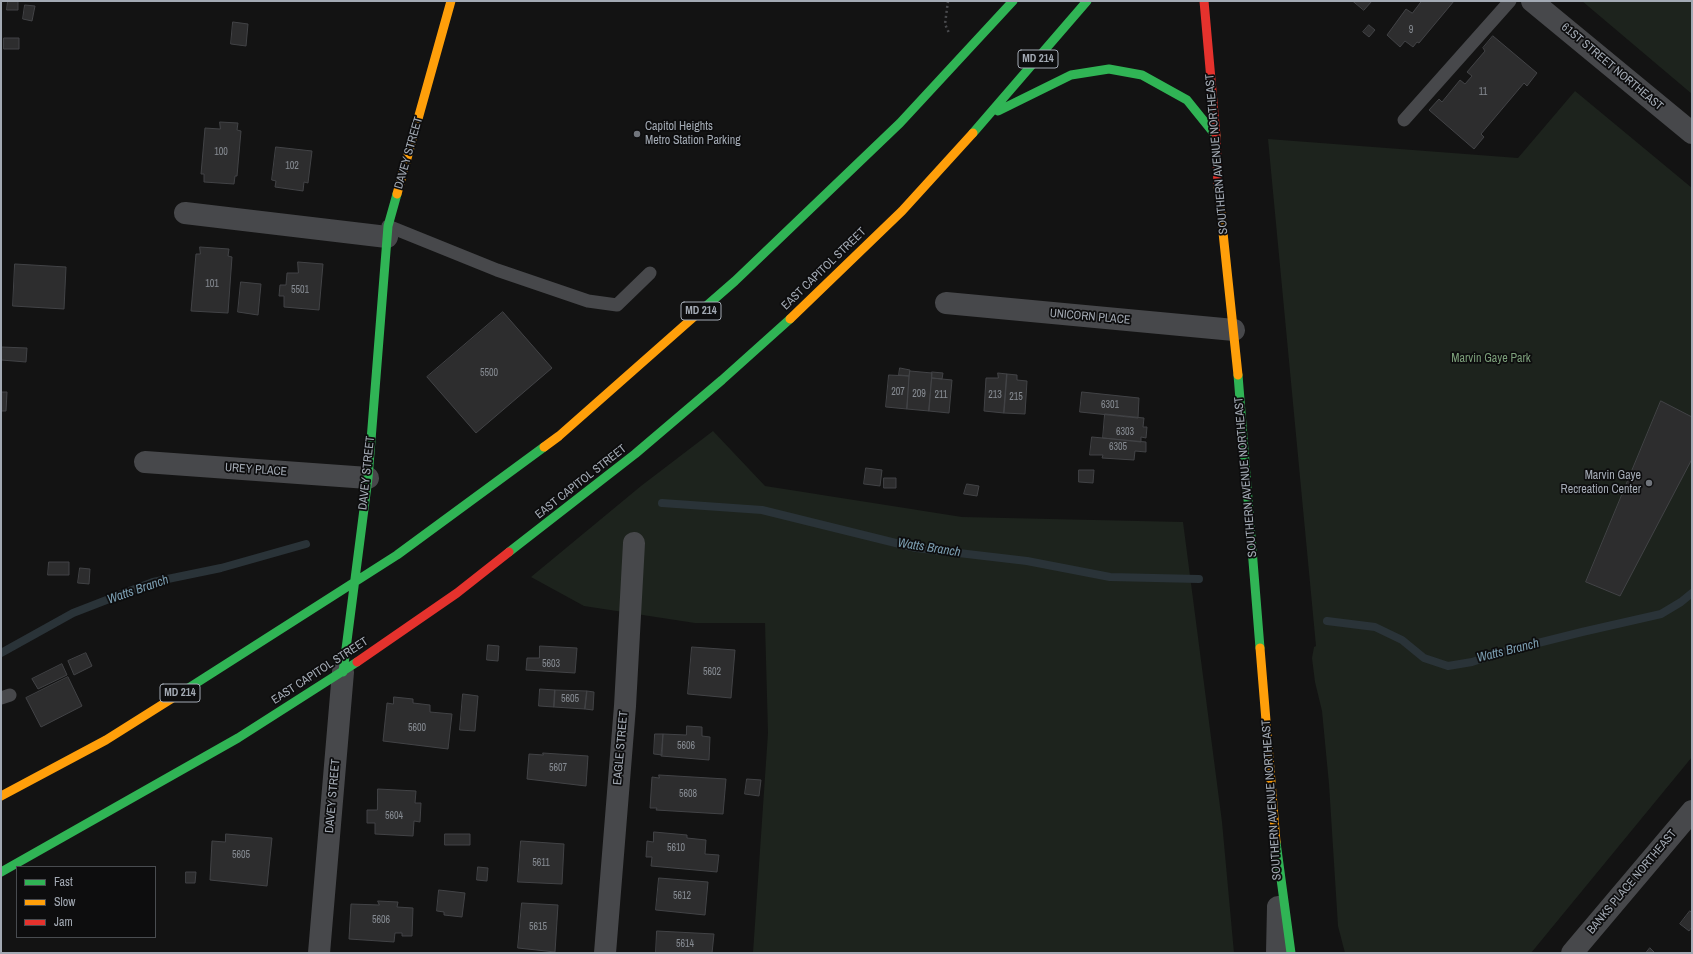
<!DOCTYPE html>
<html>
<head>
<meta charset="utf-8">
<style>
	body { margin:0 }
	#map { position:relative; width:1693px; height:954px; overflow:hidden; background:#131313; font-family:"Archivo Narrow",sans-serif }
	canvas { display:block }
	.frame { position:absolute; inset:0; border:2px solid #a3aab4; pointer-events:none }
	.legend { position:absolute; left:16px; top:866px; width:140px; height:72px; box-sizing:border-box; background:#0d0d0e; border:1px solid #494c50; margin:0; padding:5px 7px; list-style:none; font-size:12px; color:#a3aab4 }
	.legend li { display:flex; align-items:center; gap:8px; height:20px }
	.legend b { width:20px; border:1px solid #494c50 }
</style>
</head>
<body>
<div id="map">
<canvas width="1693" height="954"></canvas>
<div class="frame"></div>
<ul class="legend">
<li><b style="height:5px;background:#30b455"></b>Fast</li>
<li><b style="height:5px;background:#ff9f0a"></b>Slow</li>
<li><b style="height:5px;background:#e5322d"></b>Jam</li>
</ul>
</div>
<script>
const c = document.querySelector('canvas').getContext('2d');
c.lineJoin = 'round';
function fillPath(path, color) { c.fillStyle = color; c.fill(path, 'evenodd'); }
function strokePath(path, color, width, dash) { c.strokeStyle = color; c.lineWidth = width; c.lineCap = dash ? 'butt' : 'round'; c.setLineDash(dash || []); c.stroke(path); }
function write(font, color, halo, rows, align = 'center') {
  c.font = font + ' "Archivo Narrow",sans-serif'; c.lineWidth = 3.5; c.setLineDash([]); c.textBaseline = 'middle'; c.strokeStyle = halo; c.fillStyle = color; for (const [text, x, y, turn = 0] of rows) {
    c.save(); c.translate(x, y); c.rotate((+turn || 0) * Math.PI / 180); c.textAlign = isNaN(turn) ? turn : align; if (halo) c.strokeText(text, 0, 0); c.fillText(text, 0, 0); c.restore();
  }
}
fillPath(new Path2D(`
	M1582,1H1692V94Z
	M1575,91L1692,188V757L1531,953H1345L1338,926L1329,784L1322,711L1315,682L1312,658L1314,647L1316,646L1268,139L1518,158Z
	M713,431L765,486L962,517L1183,522L1222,822L1234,953H753L768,733L765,623H695L584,606L531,577L641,486Z`), '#1d231d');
strokePath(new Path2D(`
	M662,503L762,510L916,548L1027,561L1110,577L1199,579
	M1327,621L1375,627L1402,640L1424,658L1448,666L1472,662L1506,651L1582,632L1661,614L1681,602L1692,593
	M1,653L73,613L153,582L221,568L306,544`), '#2a3338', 8);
const building = new Path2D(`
	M8,1H18V10H7Z
	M1353,1H1372L1364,10Z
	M1422,1H1454L1419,43L1417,42L1413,47L1405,41L1400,47L1387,35L1406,9L1412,13Z
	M25,5L35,6L32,21L23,19Z
	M233,22L248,24L246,46L231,44Z
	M1369,25L1375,30L1369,37L1363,32Z
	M1493,36L1537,73L1527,86L1524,83L1481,134L1484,137L1474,149L1429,110L1439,99L1442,102L1460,80L1465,84L1472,76L1467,72L1485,51L1483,48Z
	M4,38H19V49H4Z
	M220,122L238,123L237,130L241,131L237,176H235L234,184L204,182V174H201L205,128L220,129Z
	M276,147L312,151L308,183L304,182L303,191L275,187L276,181L272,180Z
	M200,247L229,249L228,256L232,257L228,313L191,311L196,254H200Z
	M298,262L323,264L319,310L284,307V296H279L280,285H286L287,273H298Z
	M15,264L66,267L64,309L13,306Z
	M241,282L261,284L258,315L238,312Z
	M503,312L552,368L476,433L427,377Z
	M1,347L27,348L26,362L1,360Z
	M900,368L910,370L909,376L899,375Z
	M910,371L932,373L929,411L907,409Z
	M932,372L943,373L942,379L932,378Z
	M998,373L1007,374L1004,413L984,411L986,378H998Z
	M1007,374L1017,375V380L1027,381L1025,414L1004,413Z
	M889,375L909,376L907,409L886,407Z
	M932,378L952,380L949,413L929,411Z
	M1,392H7L6,411H1Z
	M1082,392L1139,398L1138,418L1080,412Z
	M1661,401L1692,417V459L1620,596L1586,582Z
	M1105,414L1144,418L1143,427H1147L1146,438L1141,437V442L1103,438Z
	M1092,437L1146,442V452L1135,451L1134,460L1102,458L1103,455H1090Z
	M866,468L882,470L880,486L864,484Z
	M1079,470H1094L1093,483L1079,482Z
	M884,478H896V488H884Z
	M967,484L979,486L977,496L964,494Z
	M49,562H69V575H48Z
	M80,568L90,569L89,584L78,583Z
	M488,645L499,646L498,661L487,660Z
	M540,646L577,648L575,673L526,670L527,658H539Z
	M692,647L735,650L731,698L688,694Z
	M86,653L92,666L74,675L68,661Z
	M62,664L67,675L38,689L32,679Z
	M68,677L82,706L41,727L26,698Z
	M540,689L555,690L554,707L539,706Z
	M555,690L587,691L585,709L554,707Z
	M587,691L594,692L593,710L585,709Z
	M463,694L478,696L475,731L460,730Z
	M394,697L413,699V703L430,705V712L452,714L448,749L383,741L387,703L393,704Z
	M687,726L702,727V736L710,737L709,760L661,756L663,734L686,735Z
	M655,734H663L662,755L654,754Z
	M543,753L588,756L586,786L527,779L529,754L543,755Z
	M659,775L726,779L723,814L656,810L657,808H650L652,777L659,778Z
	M747,779L761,780L759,796L745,794Z
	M378,789L416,791L415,803H421L420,822L414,821L413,836L375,834V823H367V810H377Z
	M654,832L687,835V838L706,840L705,854L719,855L717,872L651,866L652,857H646L647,841L653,842Z
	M226,834L272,838L267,886L210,880L212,841L225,842Z
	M445,834H470V845H445Z
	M521,841L564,844L562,884L518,882Z
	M478,867L488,868L487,881L477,880Z
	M186,872H196L195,883H186Z
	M659,878L708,882L705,915L656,910Z
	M439,890L465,893L462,917L444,915V912L437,911Z
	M378,901L398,902L397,907L413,908L412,936H402V933H395L394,942L349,939L351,904L379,905Z
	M522,903L558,905L555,952L518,948Z
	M1690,911L1692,913V927L1689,931L1680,924Z
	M657,931L714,934L712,953H656Z
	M1650,948L1655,953H1646Z`);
fillPath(building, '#2d2d2e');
strokePath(building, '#424346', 1);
strokePath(new Path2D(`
	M948,1L945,24L949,33`), '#494a4d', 2.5, [2, 3]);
strokePath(new Path2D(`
	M1404,120L1510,1
	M388,226L497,270L588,301L617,305L650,273
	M1,698L10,695`), '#47484b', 13);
strokePath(new Path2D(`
	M1532,1L1692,133
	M185,213L387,237
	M946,303L1234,330
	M145,462L368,478
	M319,953L343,672
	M605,953L625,706L634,543
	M1277,953L1278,907
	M1572,953L1692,811`), '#47484b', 22);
strokePath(new Path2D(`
	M998,111L1071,75L1109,69L1142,75L1187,100L1216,136
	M973,133L1087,1
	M696,315L735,281L900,123L1013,1
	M1238,375L1260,648
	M509,552L635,454L722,380L790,319
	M343,672L368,478L388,226L397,194
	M187,689L397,555L544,447
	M1276,842L1291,953
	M1,872L238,738L357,662`), '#30b455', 9);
strokePath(new Path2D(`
	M1218,185L1238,375
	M397,194L451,1
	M790,319L902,211L973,133
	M544,447L559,436L696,315
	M1260,648L1276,842
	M1,796L106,740L187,689`), '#ff9f0a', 9);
strokePath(new Path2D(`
	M1204,1L1216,136L1218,185
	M357,662L457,593L509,552`), '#e5322d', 9);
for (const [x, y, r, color] of [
	[637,134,4,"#71757c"],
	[1649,483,4,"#71757c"]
]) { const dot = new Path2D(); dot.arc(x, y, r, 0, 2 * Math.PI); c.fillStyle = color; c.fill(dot); strokePath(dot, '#0d0d0e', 1.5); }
write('10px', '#868b92', null, [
	["9",1411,30],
	["11",1483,92],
	["100",221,152],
	["102",292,166],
	["101",212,284],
	["5501",300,290],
	["5500",489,373],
	["207",898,392],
	["209",919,394],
	["211",941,395],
	["213",995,395],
	["215",1016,397],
	["6301",1110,405],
	["6303",1125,432],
	["6305",1118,447],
	["5603",551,664],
	["5602",712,672],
	["5605",570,699],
	["5600",417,728],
	["5606",686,746],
	["5607",558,768],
	["5608",688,794],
	["5604",394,816],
	["5610",676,848],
	["5605",241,855],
	["5611",541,863],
	["5612",682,896],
	["5606",381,920],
	["5615",538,927],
	["5614",685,944]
]);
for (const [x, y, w] of [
	[1038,59,40],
	[701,311,40],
	[180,693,40]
]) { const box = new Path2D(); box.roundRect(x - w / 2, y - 9, w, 18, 3); c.fillStyle = '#0d0d0e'; c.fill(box); strokePath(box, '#a3aab4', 1); }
write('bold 11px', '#a3aab4', null, [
	["MD 214",1038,59],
	["MD 214",701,311],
	["MD 214",180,693]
]);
write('12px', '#a3aab4', '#0d0d0e', [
	["61ST STREET NORTHEAST",1612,67,40],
	["DAVEY STREET",409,153,-74],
	["SOUTHERN AVENUE NORTHEAST",1217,154,-95],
	["EAST CAPITOL STREET",824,269,-44],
	["UNICORN PLACE",1090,317,5],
	["UREY PLACE",256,470,4],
	["DAVEY STREET",367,473,-84],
	["SOUTHERN AVENUE NORTHEAST",1246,477,-95],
	["EAST CAPITOL STREET",581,482,-38],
	["EAST CAPITOL STREET",320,671,-33],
	["EAGLE STREET",621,748,-85],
	["DAVEY STREET",333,796,-85],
	["SOUTHERN AVENUE NORTHEAST",1272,800,-94],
	["BANKS PLACE NORTHEAST",1632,882,-50]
]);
write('12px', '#a3aab4', '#0d0d0e', [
	["Capitol Heights",645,127],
	["Metro Station Parking",645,141],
	["Marvin Gaye",1641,476,"right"],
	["Recreation Center",1641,490,"right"]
], 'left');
write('12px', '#7c9f7a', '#0d0d0e', [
	["Marvin Gaye Park",1491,359]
]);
write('italic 13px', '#7a9caf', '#0d0d0e', [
	["Watts Branch",929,548,9],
	["Watts Branch",138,590,-19],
	["Watts Branch",1508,651,-14]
]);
</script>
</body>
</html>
